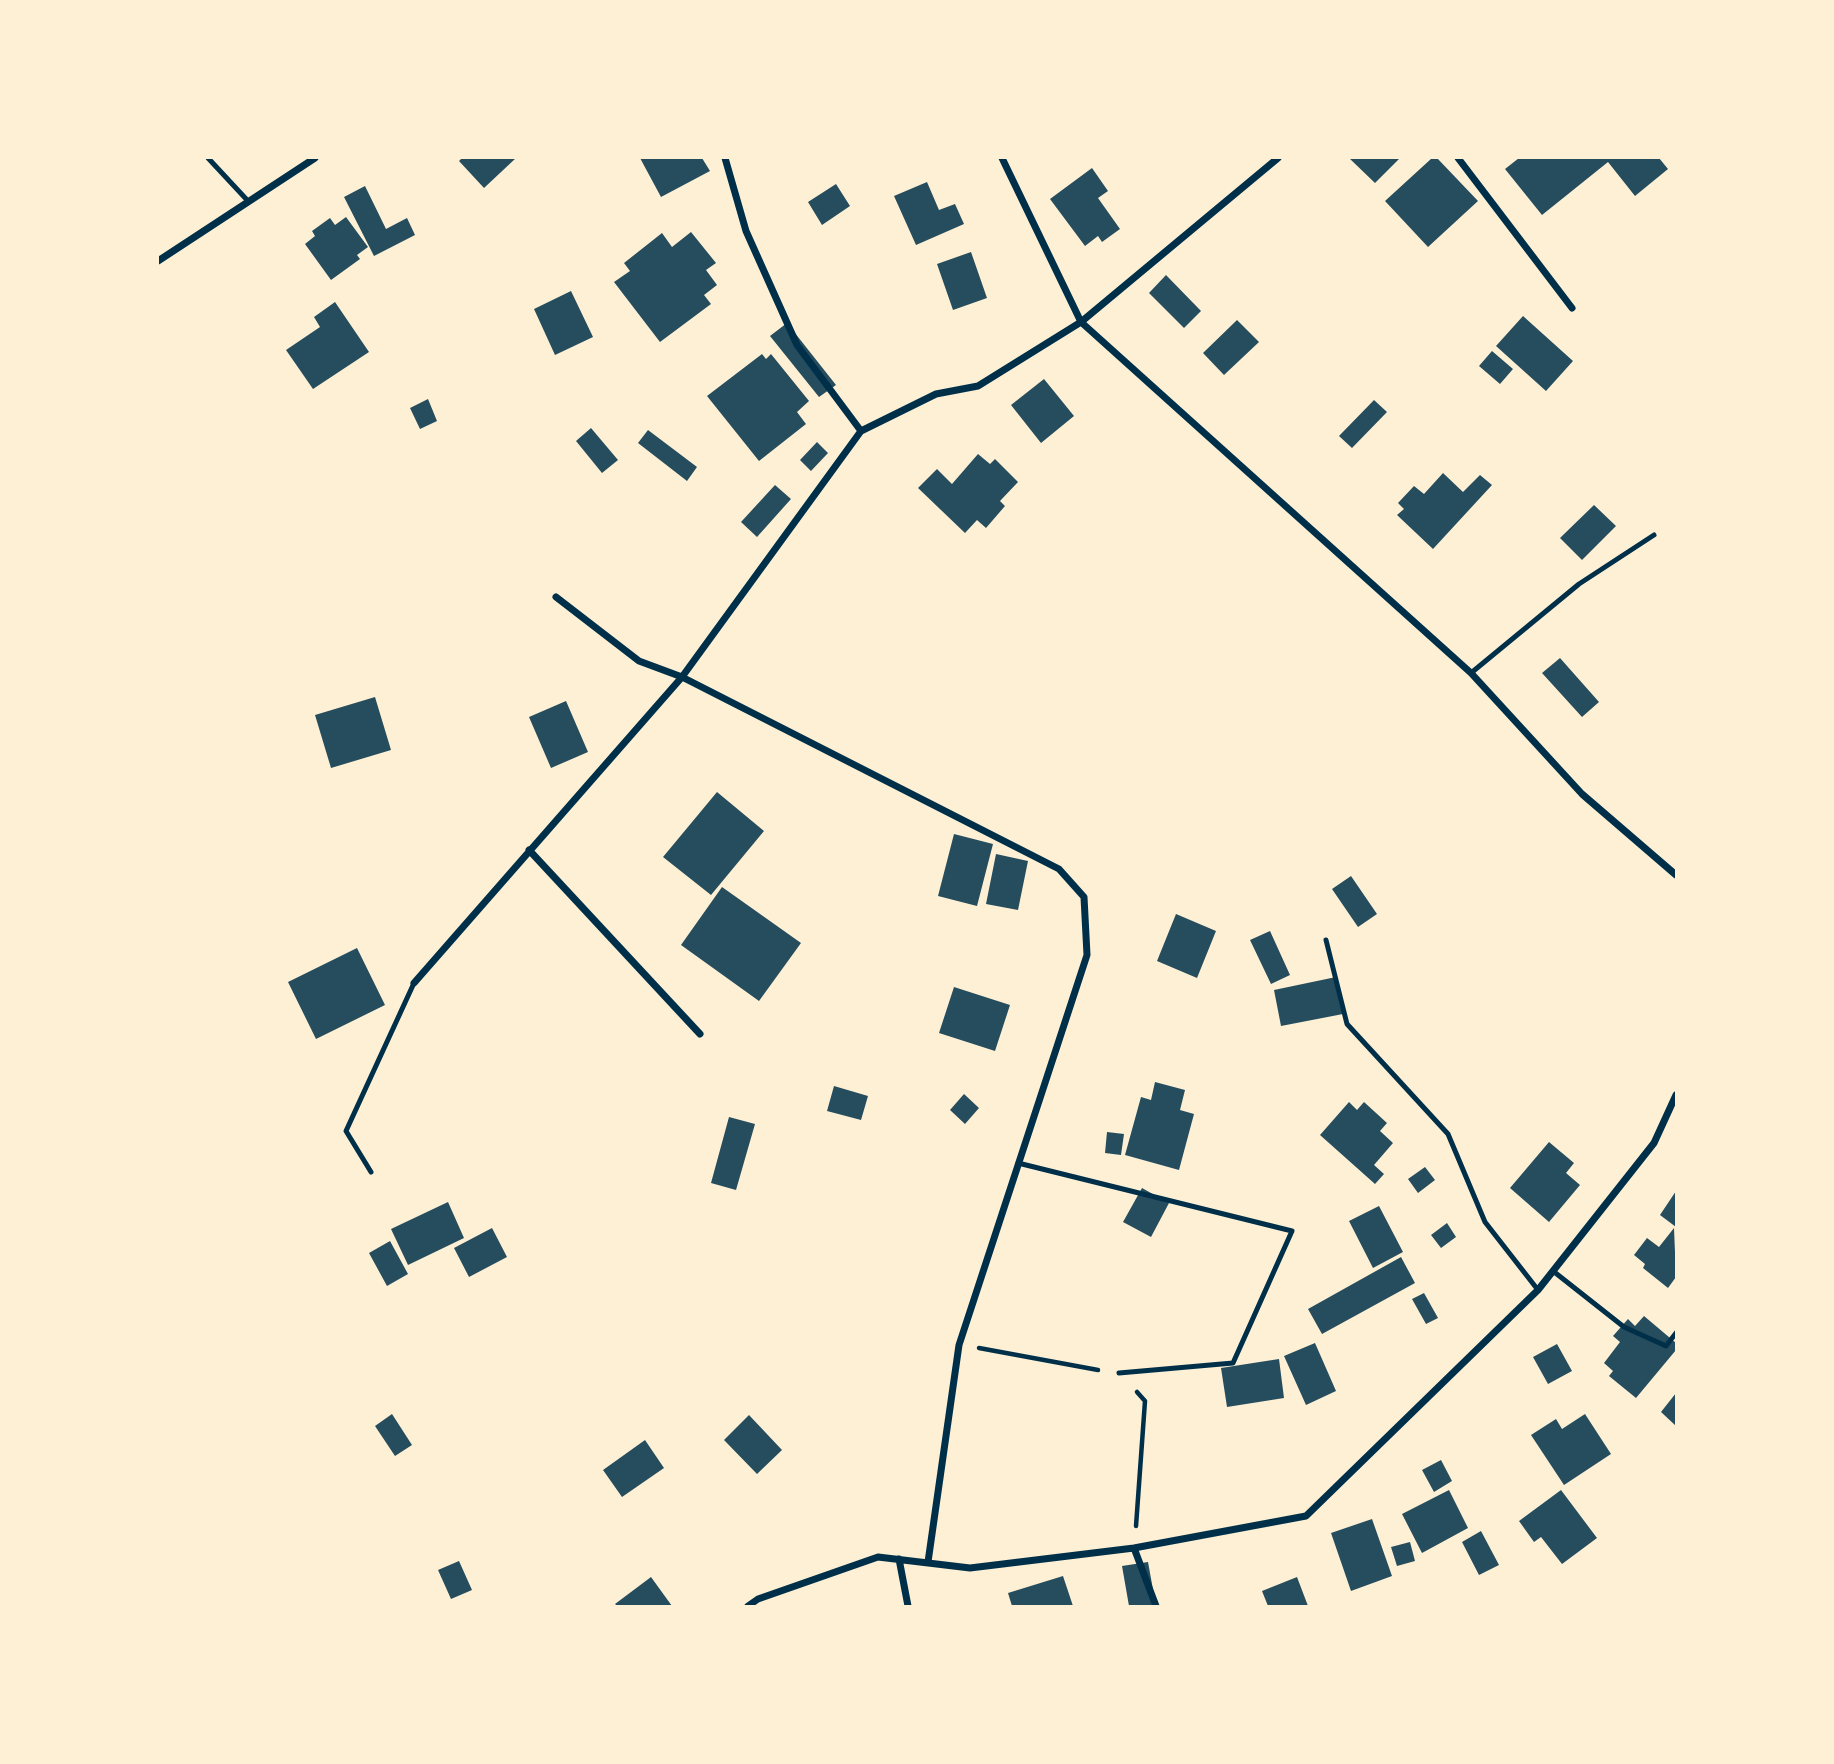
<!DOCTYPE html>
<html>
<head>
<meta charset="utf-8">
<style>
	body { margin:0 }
	#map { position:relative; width:1834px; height:1764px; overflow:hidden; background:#fdf0d5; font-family:Barlow,sans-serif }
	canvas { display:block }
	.frame { position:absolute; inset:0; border:159px solid #fdf0d5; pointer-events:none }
</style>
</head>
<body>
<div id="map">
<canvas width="1834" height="1764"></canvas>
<div class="frame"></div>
</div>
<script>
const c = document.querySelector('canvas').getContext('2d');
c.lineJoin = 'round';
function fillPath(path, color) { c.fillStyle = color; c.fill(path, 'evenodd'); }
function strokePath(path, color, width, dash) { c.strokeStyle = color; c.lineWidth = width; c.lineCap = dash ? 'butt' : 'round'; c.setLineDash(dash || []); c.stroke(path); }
fillPath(new Path2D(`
	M462,158H516L484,188L459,161Z
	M640,158H702L710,171L661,197Z
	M1349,158H1400L1375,183Z
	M1432,158H1437L1478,201L1428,247L1385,201Z
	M1519,158H1659L1668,169L1635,196L1608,162L1542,215L1505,169Z
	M1092,168L1108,191L1098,198L1120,229L1102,242L1098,236L1085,246L1050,199Z
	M927,182L939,210L955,204L964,224L916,245L894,196Z
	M836,184L850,206L822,225L808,202Z
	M365,186L386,229L407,218L415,235L374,256L344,197Z
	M346,217L368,247L357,255L360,259L331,280L305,244L315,236L312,231L330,218L335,225Z
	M691,232L716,263L706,270L717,285L704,295L711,304L660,342L614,282L630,271L624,263L662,233L672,247Z
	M971,252L987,298L953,310L937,264Z
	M1166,275L1201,311L1184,328L1149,293Z
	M571,291L593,337L555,355L534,309Z
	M335,302L369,352L313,389L286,350L320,327L314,317Z
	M1523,316L1573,361L1546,391L1496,346Z
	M1237,320L1259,342L1224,375L1203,353Z
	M787,323L836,385L819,397L770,336Z
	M1492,351L1513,369L1500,384L1479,366Z
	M762,354L766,359L771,354L809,401L797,412L806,424L759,461L707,396Z
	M1044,379L1074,416L1041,443L1011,405Z
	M428,399L437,421L420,429L410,408Z
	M1374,400L1387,412L1352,448L1339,436Z
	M591,428L618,460L602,473L576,441Z
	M648,430L697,467L687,481L638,443Z
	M817,442L828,453L811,471L800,460Z
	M978,454L990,464L995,459L1018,482L1000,501L1005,506L986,528L977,520L965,533L918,488L937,469L952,484Z
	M1443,473L1463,492L1480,475L1492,485L1433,549L1397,515L1404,509L1398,503L1414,486L1424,494Z
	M775,485L791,499L757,537L741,522Z
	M1594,505L1616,526L1582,560L1560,538Z
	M1560,658L1599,702L1582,717L1542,673Z
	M375,697L391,750L331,768L315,715Z
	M566,701L588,752L551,768L529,717Z
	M717,792L764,831L711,895L663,857Z
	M954,834L993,844L977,906L938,896Z
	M996,854L1028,861L1018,910L986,904Z
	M1351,876L1377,914L1358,927L1332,889Z
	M722,887L801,943L759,1001L681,945Z
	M1176,914L1216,931L1197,978L1157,961Z
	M1270,931L1290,975L1271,984L1250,940Z
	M357,948L385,1005L316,1039L288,982Z
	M1336,977L1343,1014L1281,1026L1274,990Z
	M954,987L1010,1005L995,1051L939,1033Z
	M1155,1082L1185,1090L1180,1110L1194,1114L1179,1170L1125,1155L1141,1097L1151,1100Z
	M834,1086L868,1096L861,1120L827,1111Z
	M964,1094L979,1108L965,1124L950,1110Z
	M1349,1102L1357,1110L1364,1102L1387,1123L1380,1131L1393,1143L1374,1165L1384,1174L1375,1184L1320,1135Z
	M729,1117L755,1124L736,1190L711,1183Z
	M1107,1132L1124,1134L1121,1155L1105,1153Z
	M1549,1142L1574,1163L1566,1173L1580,1185L1549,1222L1510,1188Z
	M1425,1167L1435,1180L1418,1193L1408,1179Z
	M1142,1188L1169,1203L1151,1237L1123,1222Z
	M1676,1191V1227L1660,1215Z
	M448,1202L464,1238L408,1265L391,1229Z
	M1379,1206L1403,1252L1373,1268L1349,1221Z
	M1447,1223L1456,1237L1441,1248L1431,1235Z
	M492,1228L507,1257L469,1277L454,1248Z
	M1674,1228L1676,1277L1668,1288L1643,1268L1645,1264L1634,1255L1647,1238L1659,1247Z
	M390,1241L408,1274L387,1286L369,1253Z
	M1401,1257L1415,1283L1322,1334L1308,1309Z
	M1424,1293L1438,1318L1426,1324L1412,1299Z
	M1644,1316L1676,1343V1350L1636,1398L1609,1376L1613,1371L1604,1363L1620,1342L1613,1336L1628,1319L1635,1326Z
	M1315,1343L1336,1391L1306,1405L1284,1356Z
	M1557,1344L1572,1371L1548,1384L1533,1357Z
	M1279,1359L1284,1398L1227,1407L1221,1368Z
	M1676,1393V1426L1661,1412Z
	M392,1414L412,1445L395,1456L375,1426Z
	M1585,1414L1611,1454L1564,1485L1531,1435L1556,1419L1562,1429Z
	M749,1415L782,1450L757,1474L724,1440Z
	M645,1440L664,1468L622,1497L603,1470Z
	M1441,1460L1452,1481L1434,1492L1422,1470Z
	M1449,1490L1468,1528L1422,1553L1402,1514Z
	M1561,1490L1597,1538L1562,1564L1541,1537L1534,1542L1519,1521Z
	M1372,1519L1392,1576L1351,1591L1331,1533Z
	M1481,1531L1499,1565L1479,1575L1462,1542Z
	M1410,1542L1415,1561L1397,1566L1391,1547Z
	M459,1561L472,1590L451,1599L438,1570Z
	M1148,1562L1156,1606H1129L1122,1566Z
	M1063,1576L1073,1606H1012L1008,1593Z
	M651,1577L672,1606H617L615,1604Z
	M1297,1577L1308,1606H1268L1262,1591Z`), '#264d5e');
strokePath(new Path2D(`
	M979,1348L1098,1370
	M1136,1526L1145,1401L1137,1392`), '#003049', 4.5);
strokePath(new Path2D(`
	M208,158L248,201
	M1471,673L1579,584L1654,535
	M1326,940L1347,1024L1448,1134L1485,1222L1538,1290
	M1018,1163L1292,1231L1233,1363L1119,1373
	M371,1172L346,1131L414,983
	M1553,1271L1624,1327L1666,1346L1676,1333`), '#003049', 5);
strokePath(new Path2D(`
	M725,158L746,231L797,345L861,431
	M1002,158L1081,322L1471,673L1582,794L1676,875
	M1458,158L1572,308
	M158,261L315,158
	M556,597L639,661L682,677L1059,869L1084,897L1087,955L959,1345L928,1562
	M529,850L700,1034
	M414,983L682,677L861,431L936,394L978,386L1081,322L1278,158
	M1134,1548L1156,1606
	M899,1559L908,1606
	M748,1606L758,1599L878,1557L970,1568L1134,1548L1306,1516L1538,1290L1654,1143L1676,1095`), '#003049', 7);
</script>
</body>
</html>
